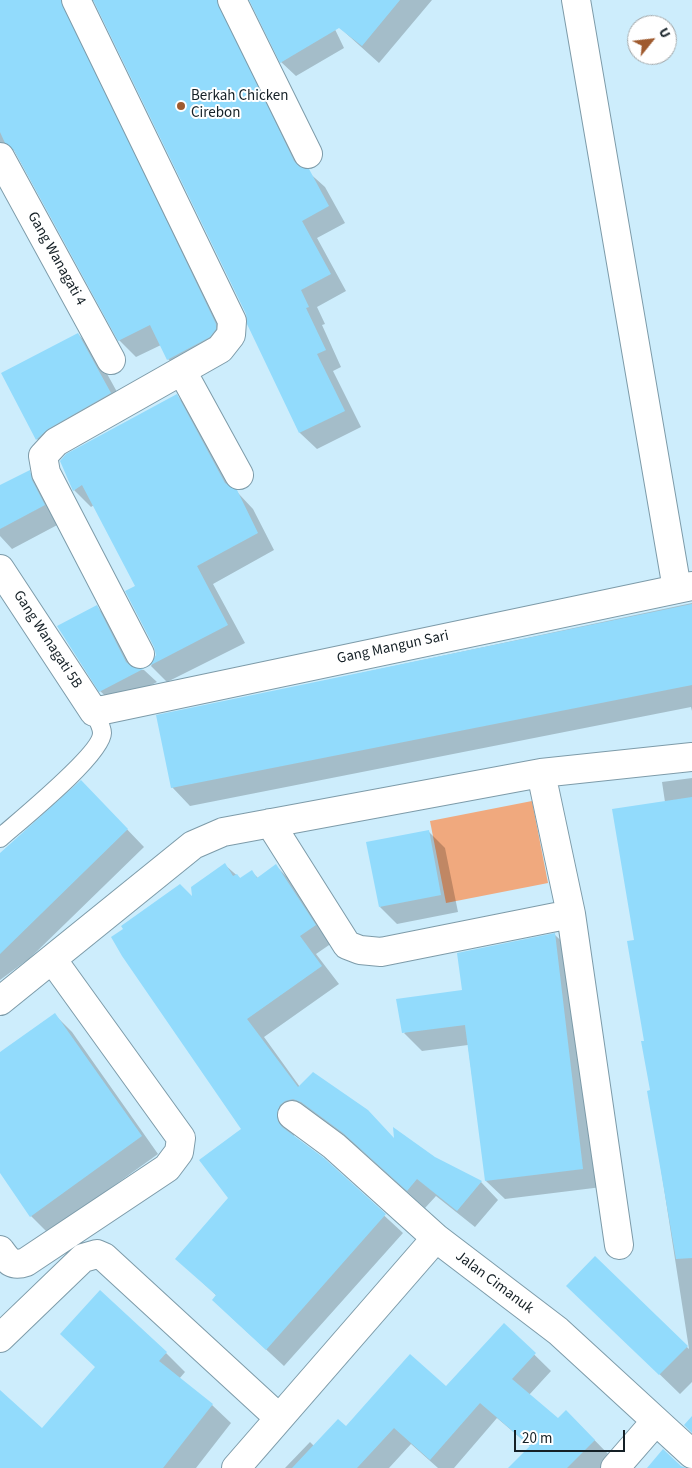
<!DOCTYPE html>
<html>
<head>
<meta charset="utf-8">
<style>
	body { margin:0 }
	#map { position:relative; width:692px; height:1468px; overflow:hidden; background:#cdedfc; font-family:"Source Sans 3",sans-serif }
	canvas { display:block }
	.north { position:absolute; left:627px; top:15px; width:50px; height:50px; box-sizing:border-box; background:#fff; border:1px solid #a1a6a8; border-radius:50%; rotate:61deg; font-size:14px; font-weight:700; line-height:20px; text-align:center; color:#152026 }
	.north::after { content:''; display:block; margin:auto; width:18px; height:22px; background:#9f5a2e; clip-path:polygon(50% 0,100% 100%,50% 72%,0 100%) }
	.scale { position:absolute; left:514px; top:1430px; width:111px; height:22px; box-sizing:border-box; border:2px solid #152026; border-top:0; padding-left:6px; font-size:15px; line-height:18px; white-space:nowrap; color:#152026; -webkit-text-stroke:4px #fff; paint-order:stroke }
</style>
</head>
<body>
<div id="map">
<canvas width="692" height="1468"></canvas>
<div class="north">U</div>
<div class="scale">20 m</div>
</div>
<script>
const c = document.querySelector('canvas').getContext('2d');
c.lineJoin = 'round';
function fillPath(path, color) { c.fillStyle = color; c.fill(path, 'evenodd'); }
function strokePath(path, color, width, dash) { c.strokeStyle = color; c.lineWidth = width; c.lineCap = dash ? 'butt' : 'round'; c.setLineDash(dash || []); c.stroke(path); }
function write(font, color, halo, rows, align = 'center') {
  c.font = font + ' "Source Sans 3",sans-serif'; c.lineWidth = 4; c.setLineDash([]); c.textBaseline = 'middle'; c.strokeStyle = halo; c.fillStyle = color; for (const [text, x, y, turn = 0] of rows) {
    c.save(); c.translate(x, y); c.rotate((+turn || 0) * Math.PI / 180); c.textAlign = isNaN(turn) ? turn : align; if (halo) c.strokeText(text, 0, 0); c.fillText(text, 0, 0); c.restore();
  }
}
fillPath(new Path2D(`
	M532,801L548,883L446,903L430,821Z`), '#f0a97e');
fillPath(new Path2D(`
	M0,0H230L234,25L306,170L325,187L345,223L317,238L346,291L317,307L325,324L322,325L341,367L333,371L361,427L317,449L300,433L249,324L247,314L95,1L87,2L232,342L184,375L168,359L161,345L136,357L119,340L14,150L0,158Z
	M251,0H432L379,63L330,19L344,48L296,76L281,62Z
	M78,334L95,352L127,410L54,456L37,439L3,373Z
	M177,396L194,413L238,493L253,509L274,550L213,584L245,643L167,682L151,666L157,655L137,586L94,505L91,507L74,490Z
	M29,472L46,488L61,523L12,549L0,536V487Z
	M692,603V711L691,707L190,806L172,787L158,716Z
	M97,607L110,620L136,669L144,670L157,682L114,704L100,691Z
	M692,778V1382L680,1394L588,1305L595,1258L689,1349L649,1092H651L636,941L665,802L662,782Z
	M98,799L144,847L30,958L0,980V854Z
	M428,831L445,848L458,912L397,924L380,907Z
	M225,865L241,879L252,872L258,878L276,866L293,883L332,943L316,954L339,984L264,1037L300,1087L396,1141L481,1182L498,1200L475,1227L436,1196L425,1208L362,1151L320,1120L294,1131V1138L323,1159L403,1233L284,1366L231,1317L217,1296L177,1259L230,1198L242,1129L194,900Z
	M555,935L574,953L602,1187L505,1199L486,1181L468,1045L422,1051L404,1033L463,991Z
	M55,1015L72,1032L158,1154L48,1233L31,1216L0,1172V1054Z
	M504,1325L551,1371L529,1395L558,1419L566,1411L611,1457L600,1468H509L531,1447L497,1418L454,1468H438L411,1444L389,1468H285L310,1442L314,1446L346,1428L446,1388Z
	M166,1353L185,1372L179,1379L212,1405L231,1423L196,1468H10L0,1457V1410L43,1430Z`), '#0003');
fillPath(new Path2D(`
	M0,0H61L216,324V329L210,337L167,360L150,325L118,341L14,150L5,143L0,132Z
	M93,0H217L294,161L300,167L309,169L329,206L302,221L331,274L301,290L309,307L306,308L326,350L317,354L345,411L299,433L247,324L246,314Z
	M249,0H400L362,46L339,28L280,63Z
	M78,333L111,393L48,429L36,440L1,373Z
	M177,394L225,483L237,490L258,533L197,566L228,625L149,666L156,655L154,647L125,591L135,586L82,485L73,491L60,461L66,454Z
	M30,470L32,480L45,505L0,529V485Z
	M692,604V685L171,788L156,715Z
	M97,605L126,662L132,667L145,668L99,692L57,626Z
	M81,780L128,829L0,954V853Z
	M692,797V1258L676,1259L647,1091L650,1090L641,1041H644L627,941L634,940L612,809Z
	M429,830L441,895L379,907L366,842Z
	M225,863L233,876L237,874L240,878L252,870L257,878L276,864L316,925L300,936L322,966L247,1019L298,1087L313,1072L368,1110L394,1138L393,1127L435,1157L482,1181L457,1211L417,1179L407,1191L343,1133L301,1102L293,1099L285,1101L280,1105L277,1113L278,1121L282,1127L324,1158L386,1214L266,1350L212,1300L216,1295L175,1259L228,1198L199,1160L241,1129L122,956L111,937L123,929L121,926L180,884L192,896L191,887Z
	M555,933L583,1169L485,1181L465,1025L402,1033L396,999L462,990L457,953Z
	M55,1013L142,1136L30,1217L0,1173V1052Z
	M595,1256L688,1346L659,1375L566,1286Z
	M100,1290L167,1352L159,1361L213,1404L163,1468H0V1390L42,1428L95,1367L60,1334Z
	M504,1323L536,1353L512,1379L558,1418L566,1410L595,1440L567,1468H508L530,1446L480,1403L430,1460L394,1428L357,1468H292L338,1419L346,1426L410,1354L446,1386Z
	M692,1416V1433L684,1425Z
	M663,1449L681,1466L686,1468H647Z`), '#92dbfc');
const service = new Path2D(`
	M0,838C18,822 102,754 102,733C102,727 97,718 94,712`);
const minor = new Path2D(`
	M76,0L232,321L231,335L220,349L56,442L43,456L46,473L140,654
	M232,0L308,154
	M576,0L677,589
	M0,157L111,360
	M182,371L239,475
	M0,569L94,712L692,586
	M541,773L571,914L619,1245
	M270,823L347,945L360,950L381,952L571,914
	M0,1001L193,845L223,832L541,773L692,757
	M292,1115L334,1146L436,1238L558,1331L692,1454
	M0,1250C8,1261 12,1267 26,1262L167,1168L179,1152L181,1138L52,959
	M0,1338L83,1258L97,1254L104,1257L279,1418
	M236,1468L436,1238
	M615,1468L655,1422`);
strokePath(service, '#7d9ba9', 20);
strokePath(minor, '#7d9ba9', 30);
strokePath(service, '#fff', 18);
strokePath(minor, '#fff', 28);
for (const [x, y, r, color] of [
	[181,106,5,"#9f5a2e"]
]) { const dot = new Path2D(); dot.arc(x, y, r, 0, 2 * Math.PI); c.fillStyle = color; c.fill(dot); strokePath(dot, '#fff', 2); }
write('15px', '#152026', '#fff', [
	["Berkah Chicken",191,97],
	["Cirebon",191,114]
], 'left');
write('15px', '#152026', '#fff', [
	["Gang Wanagati 4",56,259,61],
	["Gang Wanagati 5B",47,640,57],
	["Gang Mangun Sari",393,648,-12],
	["Jalan Cimanuk",494,1283,37]
]);
</script>
</body>
</html>
